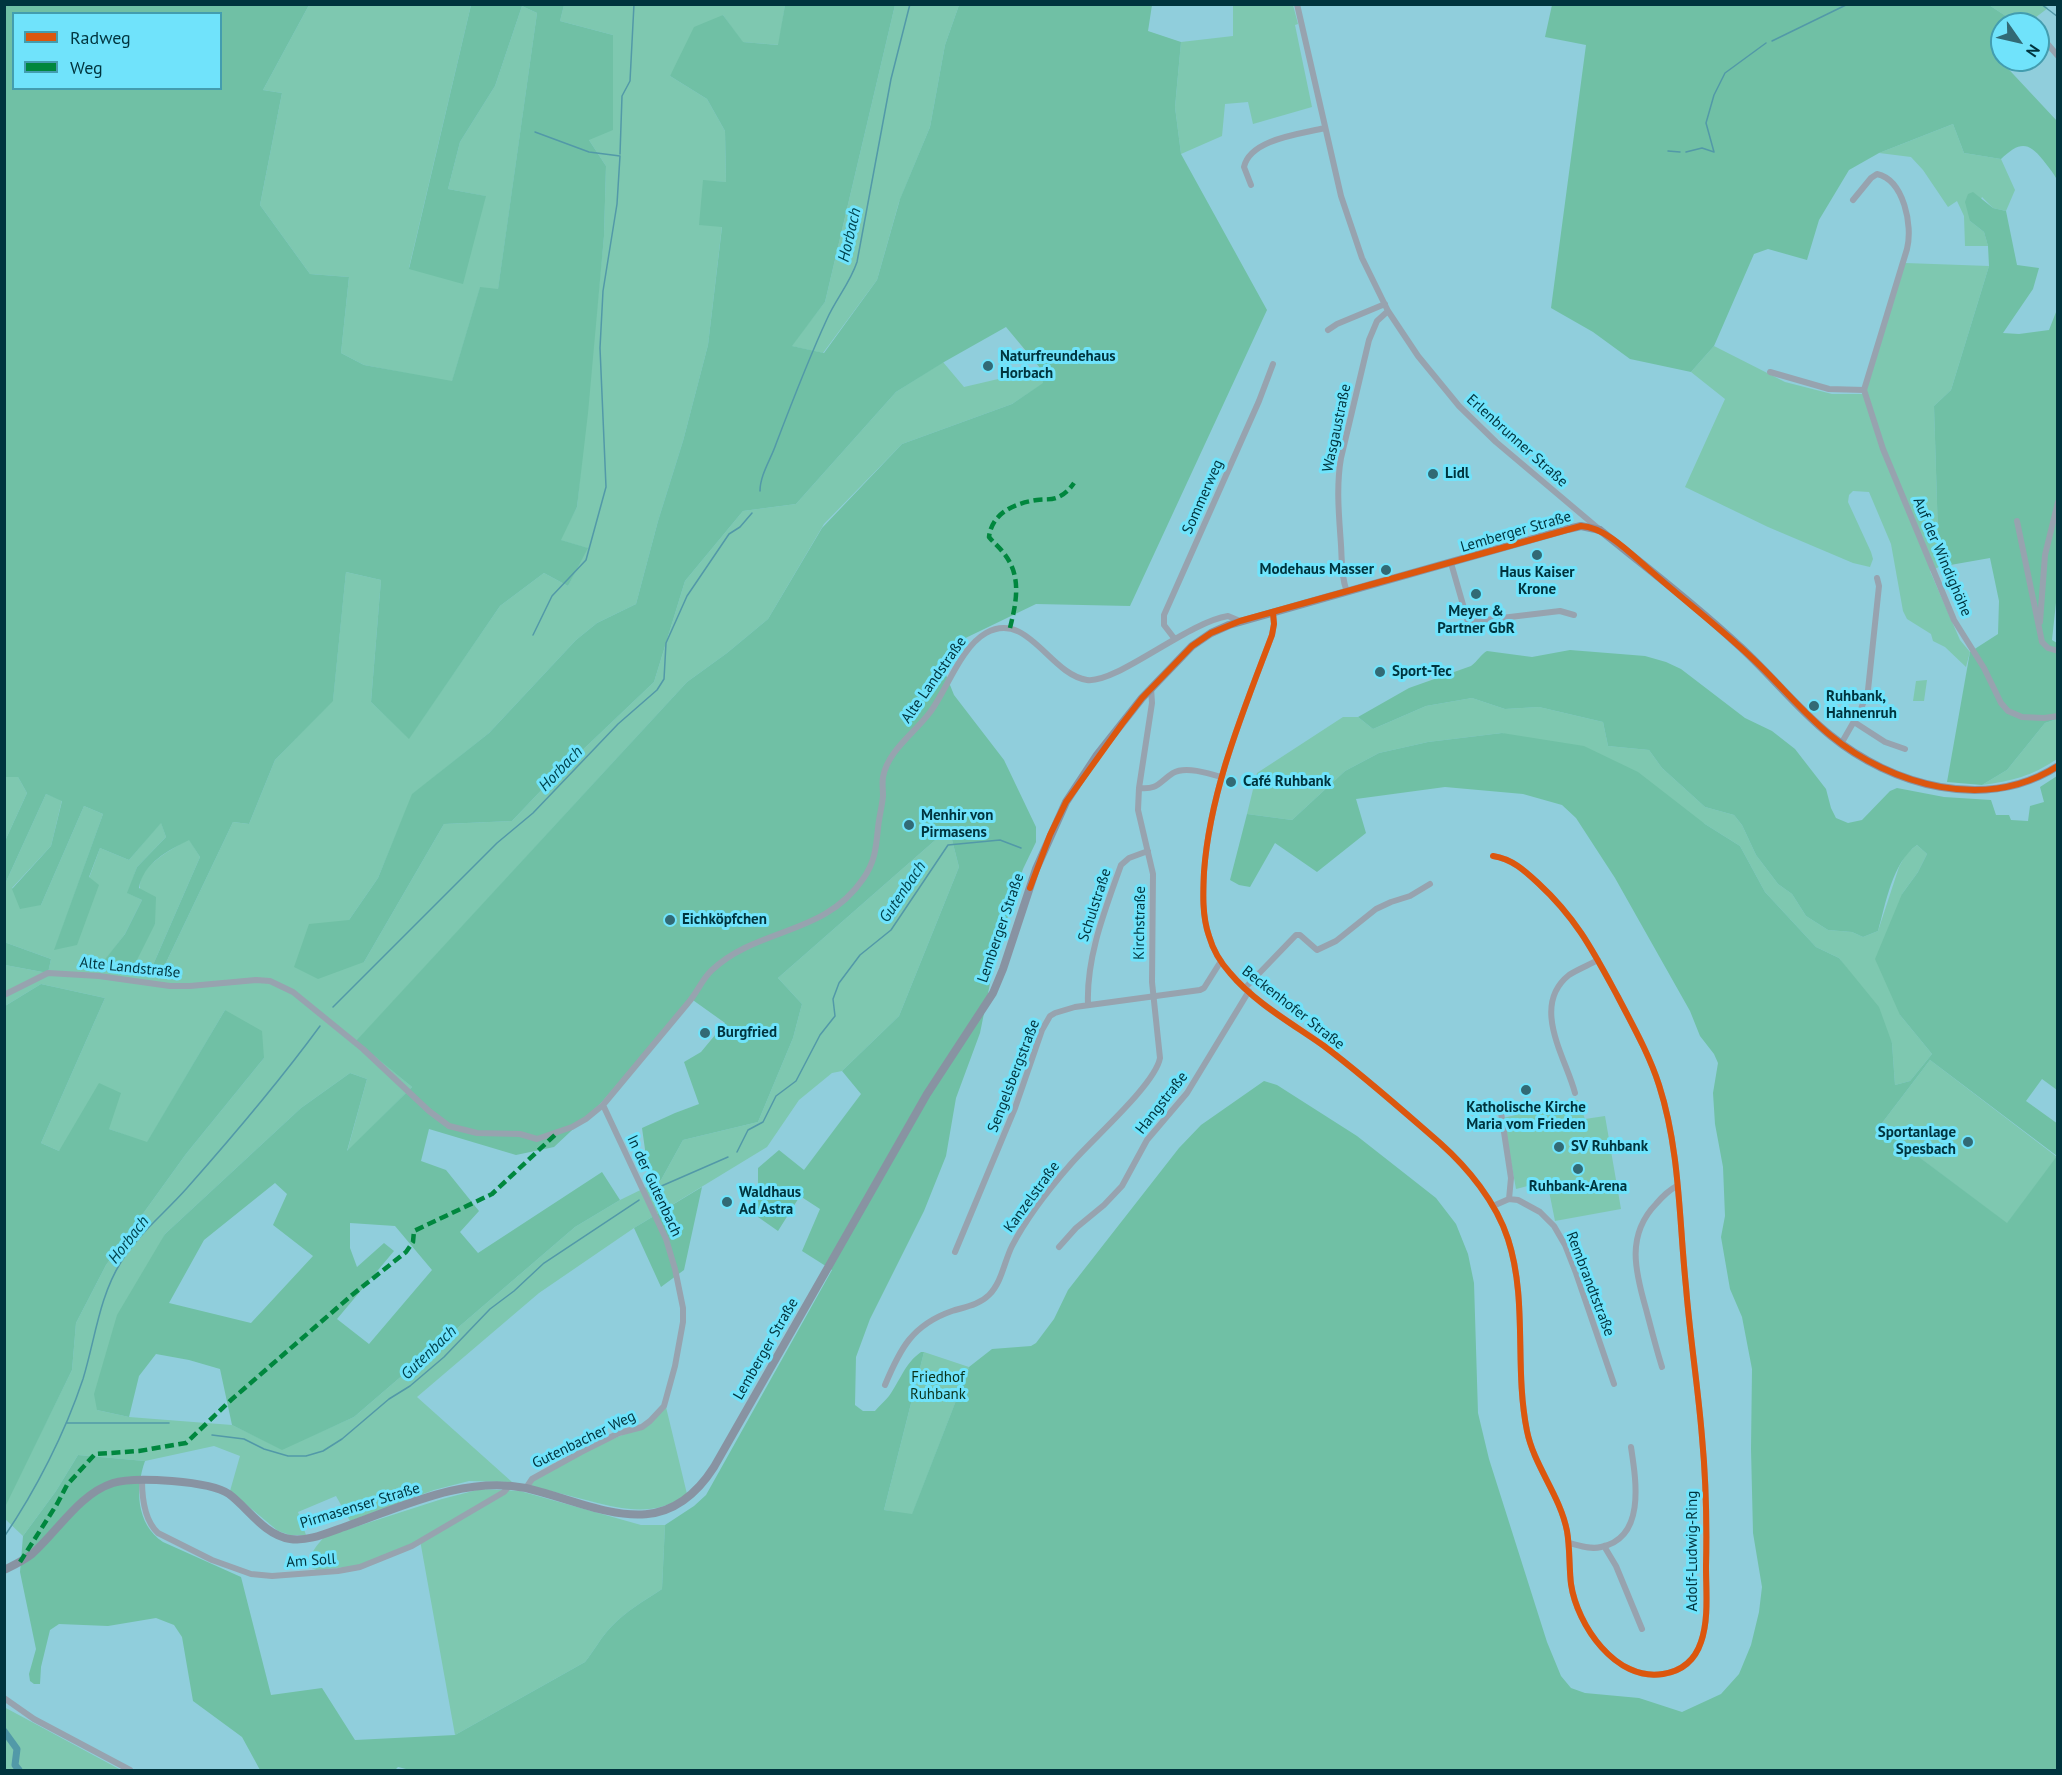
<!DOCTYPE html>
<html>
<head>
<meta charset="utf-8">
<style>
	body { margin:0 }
	#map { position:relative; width:2062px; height:1775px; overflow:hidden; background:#90cedc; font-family:"PT Sans",sans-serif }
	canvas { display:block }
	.frame { position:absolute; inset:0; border:6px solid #00343e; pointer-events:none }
	.legend { position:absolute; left:12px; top:12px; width:210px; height:78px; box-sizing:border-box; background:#70e3fb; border:2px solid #439daf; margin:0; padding:8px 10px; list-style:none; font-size:18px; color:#00343e }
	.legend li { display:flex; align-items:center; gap:12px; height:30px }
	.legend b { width:30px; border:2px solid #439daf }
	.north { position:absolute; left:1990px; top:12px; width:60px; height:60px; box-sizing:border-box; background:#70e3fb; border:2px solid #439daf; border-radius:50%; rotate:124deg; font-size:16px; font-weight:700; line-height:24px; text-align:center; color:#00343e }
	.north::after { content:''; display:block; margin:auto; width:21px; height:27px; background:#326a75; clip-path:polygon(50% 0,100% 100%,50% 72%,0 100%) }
</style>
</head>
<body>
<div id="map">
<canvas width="2062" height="1775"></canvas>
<div class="frame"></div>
<ul class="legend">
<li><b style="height:8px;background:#dc570e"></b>Radweg</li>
<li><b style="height:8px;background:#00873e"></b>Weg</li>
</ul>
<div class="north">N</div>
</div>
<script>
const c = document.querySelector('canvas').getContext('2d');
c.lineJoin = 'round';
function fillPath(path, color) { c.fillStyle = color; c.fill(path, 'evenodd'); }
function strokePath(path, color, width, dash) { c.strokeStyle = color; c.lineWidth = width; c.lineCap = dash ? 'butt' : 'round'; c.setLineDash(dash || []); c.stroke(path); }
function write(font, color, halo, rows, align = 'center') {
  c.font = font + ' "PT Sans",sans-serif'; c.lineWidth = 6; c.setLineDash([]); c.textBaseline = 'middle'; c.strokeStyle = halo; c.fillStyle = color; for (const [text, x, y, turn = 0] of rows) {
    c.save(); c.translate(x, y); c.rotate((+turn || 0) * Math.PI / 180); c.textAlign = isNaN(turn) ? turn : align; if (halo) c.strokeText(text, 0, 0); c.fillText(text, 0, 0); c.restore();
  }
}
fillPath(new Path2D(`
	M309,5H471L409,268L485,196L448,189L460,142L495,86L522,6L537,13L498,290L480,288L452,382L364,365L341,353L349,277L310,274L260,205L282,93L263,90Z
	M564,5H785L779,45L742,42L723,15L670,76L707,99L725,131L726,182L703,181L722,226L708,345L683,441L658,521L636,604L597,623L576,640L489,733L413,794L378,878L349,920L364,962L444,824L512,821L551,780L654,682L685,581L743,511L796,504L896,392L943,362L964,387L1041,369L1044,383L1012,404L902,444L824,524L768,619L727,653L687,682L357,1041L412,1087L347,1152L367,1079L350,1073L301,1108L165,1234L97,1410L129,1417L232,1425L282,1449L354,1417L575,1227L620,1200L661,1180L683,1140L758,1122L793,1038L802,1004L778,978L949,828L959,867L899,1016L842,1071L832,1073L799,1100L767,1147L634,1228L539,1293L417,1397L512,1482L469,1481L434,1490L350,1521L336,1496L298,1512L306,1535H290L278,1531L230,1491L240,1456L214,1446L145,1461L78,1455L56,1491L23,1536L5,1519L4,1507L72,1370L76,1323L106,1265L186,1154L264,1058L225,1010L147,1143L109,1129L59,1151L41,1143L105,998L41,984L5,1006V965L48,973L51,959L4,942L5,884L46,794L62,800L51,846L12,888L41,905L84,806L103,814L55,949L89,878L100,848L129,860L161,822L166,837L137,867L128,893L142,900L125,934L100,967L155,924C150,913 139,897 140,885C140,865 174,848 189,839L200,857L153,965L162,971L233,822L249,824L275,760L333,700L346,572L381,580L371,702L409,738L500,606L544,573L568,586L587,548L560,540L577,507L604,236L606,166L589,140L613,35L560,21Z
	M895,5H959L945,45L930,127L899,202L877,280L823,353L791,346L825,302Z
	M1233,5H1293L1298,24L1295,25L1312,107L1253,124L1248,102L1225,104L1222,136L1181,154L1175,107L1181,42L1233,36Z
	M1989,5H2045L2048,8L2027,24H2018Z
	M1953,124L1964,153L2001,159L2015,190L2006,211L1993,208L1982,197L1970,221L1984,232L1988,246H1965L1964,216L1957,201L1948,207L1923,170L1911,157L1879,153Z
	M1905,263L1989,266L1951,390L1934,406L1939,567L1930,571L1960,640L1970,652L1966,667L1945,647L1933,641L1931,634L1907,619L1903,611L1891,544L1869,492L1853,491L1849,495L1848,502L1871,552L1873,559L1870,567L1853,563L1768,527L1685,487L1725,399L1691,372L1714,346L1785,382L1832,394H1867L1866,389Z
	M1927,680L1924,701H1913L1916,681Z
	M1472,698L1505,709L1539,707L1603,722L1608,746L1649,750L1662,768L1705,807L1734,815L1742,825L1756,855L1778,884L1792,894L1806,916L1828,930L1852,932L1863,937L1878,931L1899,867L1906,854L1917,845L1927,854L1918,872L1902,894L1900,1015L1932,1054L1910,1081L1895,1085L1892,1043L1856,982L1839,958L1816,947L1765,892L1740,846L1705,824L1502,733L1428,742L1379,753L1345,771L1292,820L1247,814L1257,773L1343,717H1358L1373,729L1426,706Z
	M2057,719V759C2032,776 2012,781 1982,785L2007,770L2045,723Z
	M5,777H18L27,793L5,841Z
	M1930,1060L2057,1157L2007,1224L1879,1127Z
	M1578,1100L1585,1119L1605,1116L1621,1209L1555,1221L1547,1181L1516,1189L1503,1118Z
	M924,1352L969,1367L912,1515L884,1510Z
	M666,1407L687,1494C656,1517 625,1510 590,1501C570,1496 551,1491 531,1486L534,1478L581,1452L642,1427Z
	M481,1489L520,1491L641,1525H665L662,1589C644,1601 626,1611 611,1627C601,1637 594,1651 585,1662L455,1735L420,1540L358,1566L316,1570L312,1568C308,1554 315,1548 324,1537L442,1499Z
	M4,1707L121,1770H5Z`), '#7ec8b0');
fillPath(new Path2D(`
	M5,4L309,5L263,90L282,93L260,205L310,274L349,277L341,353L364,365L452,381L480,287L498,289L537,13L522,6L495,86L460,142L448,189L486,196L463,284L409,269L471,5H564L560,21L613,35V130L589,140L606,166L604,236L588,413L577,507L561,540L588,548L568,586L544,573L500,606L409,739L371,702L381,580L346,572L333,701L275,760L249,824L233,822L162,971L153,965L200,857L189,840C169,850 143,863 139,888L156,897L155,924L131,972L99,967L125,934L142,900L127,893L137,867L166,837L161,823L129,860L100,848L89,877L99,885L77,945L54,950L103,814L84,806L41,905L20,909L12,889L51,846L62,801L46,794L5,884V841L27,793L18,777H4ZM14,14H220V88H14Z
	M785,5H895L825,302L792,346L824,353L877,280L900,199L930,127L945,45L959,5H1152L1148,31L1181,42L1175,107L1181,154L1267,310L1130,606L1036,604L951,645L942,665L954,695L1004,760L1036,827V842L1023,869L996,954L980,1033L956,1098L946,1156L924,1211L870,1319L856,1357L855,1405L863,1411H875C879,1406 885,1401 889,1396C900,1381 905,1363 921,1352H924L884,1510L912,1514L969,1367L992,1349L1031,1346L1036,1343L1054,1319L1068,1290L1179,1148L1201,1125L1264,1081L1277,1085L1357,1136L1436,1198L1456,1224L1468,1254L1474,1283L1478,1413L1489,1459L1547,1642L1561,1676L1571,1688L1585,1693L1639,1698L1682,1712L1721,1694L1739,1674L1751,1645L1759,1612L1762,1587L1753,1533L1751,1449L1752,1369L1742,1317L1730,1289L1721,1237L1725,1216L1723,1167L1715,1124L1713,1093L1718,1063L1714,1054L1700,1036L1690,1011L1615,878L1576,818L1562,805L1523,794L1445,787L1356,799L1366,833L1317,872L1275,843L1250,887L1239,885L1230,880L1247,814L1292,820L1345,771L1379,753L1428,742L1502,733L1584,746L1638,772L1705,824L1740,846L1765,892L1816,947L1839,958L1879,1007L1892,1043L1895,1085L1910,1081L1932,1054L1900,1015L1875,959L1902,894L1918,872L1927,854L1917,845C1892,863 1886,903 1878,931L1863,937L1852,932L1828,930L1806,916L1792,894L1778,884L1756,855L1742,825L1734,815L1705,807L1662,768L1649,750L1608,746L1603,722L1539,707L1505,709L1472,698L1426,706L1373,729L1358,717L1409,688L1471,666C1478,661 1481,654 1487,651L1532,657L1570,650L1645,656L1666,662L1681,669L1745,718L1772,731L1795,749L1826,789L1831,808L1836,818L1848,823L1862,820L1890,791L1897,788L1944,797L1991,800L1996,815H2009L2011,820L2028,821L2030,806L2044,802L2040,787L2057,776V1090L2042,1079L2026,1101L2058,1124V1180L2056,1182L2058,1185L2057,1770H410L398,1767L395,1770H260L242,1737L193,1701L182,1637L174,1625L156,1618L108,1626L59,1624L50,1630L41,1667L40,1684H34L30,1681L29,1674L36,1649L20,1572L23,1536L56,1491L78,1455L145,1461C135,1489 136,1524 163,1542L241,1577L271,1695L322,1688L355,1740L455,1735L585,1662C594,1651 601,1637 611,1627C626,1611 644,1601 662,1589L665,1525L694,1506L706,1495L832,1270L802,1251L820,1209L800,1196L778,1231L758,1217V1168L779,1150L804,1170L861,1094L842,1071L899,1016L959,867L949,828L778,978L802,1004L793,1038L758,1122L683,1140L661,1180L650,1185L642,1128L675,1113L699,1104L684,1062L701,1052L725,1023L690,998L602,1102L554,1147L516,1155L429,1129L421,1161L446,1170L479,1211L460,1232L478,1253L602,1172L620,1200L575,1227L354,1417L282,1450L232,1425L220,1369L189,1360L156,1354L139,1376L129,1417L97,1410L94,1394L117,1315L165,1234L301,1108L350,1073L367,1079L347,1151L412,1087L356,1041L687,682L727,653L768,619L822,528L902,444L1012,404L1043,383L1041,369L1006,327L944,362L896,392L796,504L743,511L685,581L654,682L551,780L512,821L444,824L364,962L318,979L294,967L309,924L349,920L378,878L412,794L489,733L576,640L597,623L636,604L658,521L683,441L708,345L722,227L699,225L703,180L726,182L725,131L707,99L670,76L694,27L723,15L743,42L778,45ZM1930,1060L2057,1156L2007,1223L1879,1127ZM275,1183L287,1194L273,1225L313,1256L251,1323L169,1303L204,1240ZM350,1223L395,1226L432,1270L369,1344L337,1319L394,1251L384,1243L357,1267L350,1248Z
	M1552,5H1989L2018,24H2002V57L2000,60L2057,121V180C2054,173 2048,167 2043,160C2028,141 2019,142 2001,159L1964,153L1953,124L1879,153L1849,170L1819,220L1807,260L1768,249L1754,254L1714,346L1691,372L1630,359L1593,332L1551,308L1586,45L1545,37Z
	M1973,192L1993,208L2006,211L2017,265L2039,268L2033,289L2003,333L2019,334L2049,330L2058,307V584L2052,640L2057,643V719L2045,723L2007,770L1982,785L1947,782L1970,652L1998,634L1999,601L1990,558L1939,567L1934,406L1951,390L1989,266L1988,246L1984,232L1970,221L1965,202L1968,194Z
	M4,942L51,959L48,973L5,965Z
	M41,984L105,998L41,1143L59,1151L99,1083L121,1093L109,1129L147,1142L225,1010L262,1031L264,1058L186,1154L106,1265L76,1323L72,1370L5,1507V1006Z
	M702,1187L684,1270L661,1287L634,1228Z`), '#70c0a5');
strokePath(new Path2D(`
	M2041,4L2058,17
	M1772,41L1848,4
	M1668,151L1680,152
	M1686,152L1702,148L1714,152L1706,123L1714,95L1725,73L1766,43
	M620,154L622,96L630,81L634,4
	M760,491C760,475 771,459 776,444C792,402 808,360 827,319C836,299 850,283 857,262L891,79L910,4
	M533,635L552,596L586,560L606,487L600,348L603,291L617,204L620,156L589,152L535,132
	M333,1007L497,843L533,813L618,724L657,690L664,679L666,643L687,596L729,534L740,527L752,513
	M737,1152L748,1130L763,1122L776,1096L796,1081L820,1035L835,1016L833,999L839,983L860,955L891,930L948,845L1000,840L1021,848
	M650,1191L728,1157
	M66,1423H169
	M212,1435L244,1439L264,1449L288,1456H306L323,1451L342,1439L389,1399L410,1386L444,1357L490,1309L514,1291L544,1263L639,1200
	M4,1537C36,1490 65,1433 83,1379C95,1340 99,1297 121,1262C138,1234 165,1213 187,1188C233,1136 279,1082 320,1026`), '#5299a8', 1.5);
strokePath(new Path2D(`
	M4,1731L17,1749L15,1765L19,1770`), '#5299a8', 7);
strokePath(new Path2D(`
	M1297,4L1341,196L1362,258L1388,311L1418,356L1459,406L1496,442L1599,529
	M2038,33L2058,56
	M1251,185L1244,167C1250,139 1301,134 1325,128
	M1853,200L1871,178L1877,174C1904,180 1913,226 1907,249L1864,390L1865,393L1883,449L1954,620L1984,668L2001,703L2008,711L2022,717L2044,718L2058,716
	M1328,330L1337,324L1385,304
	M1770,372L1829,389L1864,390
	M2017,521L2042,642L2048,648L2058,651
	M1451,563L1468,622L1560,611L1574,615
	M1347,592C1341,577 1342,560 1341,545C1339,516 1336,487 1341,458L1369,340L1377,321L1388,311
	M1273,613L1274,624L1272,635C1243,712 1210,790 1204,872C1203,893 1202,916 1209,936C1213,950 1221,963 1230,973C1255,1003 1293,1024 1324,1046C1364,1076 1402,1110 1440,1143C1468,1168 1496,1202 1508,1239C1528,1301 1514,1367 1527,1431C1534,1466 1560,1495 1567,1531C1570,1548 1569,1567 1571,1584C1577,1625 1616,1682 1663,1674C1682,1671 1695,1660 1701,1642C1709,1619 1706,1591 1706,1567C1707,1524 1706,1480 1702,1437C1698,1387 1690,1337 1686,1287C1679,1220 1680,1150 1659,1085C1649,1054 1633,1026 1618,997C1593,951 1577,919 1538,883C1524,870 1512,859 1493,856
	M2040,622L2045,555L2058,502
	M1174,638L1164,625V615L1259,401L1273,364
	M1854,722L1885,742L1905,749
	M1841,744L1861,709L1868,690L1879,586L1877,578
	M1139,788C1158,790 1159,782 1173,773C1185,766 1208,773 1221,777
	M1245,988L1296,935H1300L1317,950L1336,941L1376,909L1391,902L1410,896L1430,884
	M4,995L48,973L99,976L170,986H190L256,980L270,981L293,992L363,1049L429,1111L449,1126L477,1133L520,1134L537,1139L572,1127L586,1119L603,1105C631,1071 660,1037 688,1003C697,993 702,979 712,970C758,927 824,936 863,879C875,862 876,848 878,828C879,817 882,807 883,796C883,790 882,783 883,777C888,750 915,733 931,711C947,689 961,647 986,633C1028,610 1049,674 1087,680C1116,684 1188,622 1228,616L1240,621
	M1088,1005C1086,957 1105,910 1121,865L1129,858L1148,851
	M1575,1093C1566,1058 1530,1006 1569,975C1578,969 1589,965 1598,960
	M1500,1106L1511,1178L1509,1199
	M1493,1206L1509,1199L1518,1200L1540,1212L1554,1226L1565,1245L1576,1273L1614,1384
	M1059,1247L1076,1228L1104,1205L1122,1186L1147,1140L1187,1093L1249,991
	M955,1252L1015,1108L1042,1030L1050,1016L1055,1013L1075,1007L1200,990L1204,988L1221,961
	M1662,1367C1656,1348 1651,1328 1646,1309C1635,1271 1626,1235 1656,1204C1662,1197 1669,1190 1677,1186
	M885,1385C900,1349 912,1325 952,1311C965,1307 979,1305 989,1295C1002,1282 1004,1262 1012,1246C1027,1217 1049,1189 1070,1165C1091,1140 1155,1085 1160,1058L1152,982L1153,874L1138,810L1139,788L1152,703L1151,688
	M142,1480C142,1498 145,1521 158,1533L212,1560L251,1574L272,1576L338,1571L360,1567L412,1546L504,1492L510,1485
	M526,1488L532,1479L581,1452L619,1433L642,1427L650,1421L664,1406L675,1366L683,1322V1308L675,1269L666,1239L603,1105
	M1569,1543C1578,1545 1590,1550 1601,1547C1646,1538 1636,1480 1631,1447
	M1604,1546L1616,1566L1642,1629
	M4,1698L34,1719L130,1770`), '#97a3af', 6);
strokePath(new Path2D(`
	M4,1570C14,1565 23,1561 32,1554C58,1531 79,1494 113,1483C135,1476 210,1481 229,1494C248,1508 264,1535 290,1539C309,1542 329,1532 347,1526C404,1506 464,1476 526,1488C600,1506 663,1547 714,1467L927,1094L993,993L1003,969L1036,869L1066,802L1097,755L1142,698L1192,646L1211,633L1229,625L1568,529L1581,526L1600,530C1646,567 1693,603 1736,643C1769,672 1796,708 1830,735C1892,786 1986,812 2058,766`), '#8893a2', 8);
strokePath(new Path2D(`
	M1010,628C1017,600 1022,574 1002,551C998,546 993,542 989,537C992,512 1016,503 1037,500C1044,499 1050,500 1056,498C1064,495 1069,490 1074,483
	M20,1562L57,1504L67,1485L95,1454L139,1451L186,1443L231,1400L352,1295L406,1252L413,1242L414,1231L492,1194L557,1133`), '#00873e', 4.5, [9, 4.5]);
strokePath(new Path2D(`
	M1273,613L1274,624L1272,635C1243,712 1210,790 1204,872C1203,893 1202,916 1209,936C1213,950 1221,963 1230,973C1255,1003 1293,1024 1324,1046C1364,1076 1402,1110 1440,1143C1468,1168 1496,1202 1508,1239C1528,1301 1514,1367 1527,1431C1534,1466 1560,1495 1567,1531C1570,1548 1569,1567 1571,1584C1577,1625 1616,1682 1663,1674C1682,1671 1695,1660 1701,1642C1709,1619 1706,1591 1706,1567C1707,1524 1706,1480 1702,1437C1698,1387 1690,1337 1686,1287C1679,1220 1680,1150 1659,1085C1649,1054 1633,1026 1618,997C1593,951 1577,919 1538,883C1524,870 1512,859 1493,856
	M1030,888L1050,835L1066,802L1122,724L1142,698L1192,646L1211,633L1240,621L1581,526C1606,527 1633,556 1652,572C1685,601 1720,628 1752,658C1779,683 1802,712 1830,735C1892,786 1986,812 2058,766`), '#dc570e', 6);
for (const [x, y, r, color] of [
	[988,366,6,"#326a75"],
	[1433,474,6,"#326a75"],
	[1537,555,6,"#326a75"],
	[1386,570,6,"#326a75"],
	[1476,594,6,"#326a75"],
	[1380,672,6,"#326a75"],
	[1814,706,6,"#326a75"],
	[1231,782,6,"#326a75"],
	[909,825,6,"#326a75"],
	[670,920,6,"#326a75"],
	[705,1033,6,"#326a75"],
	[1526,1090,6,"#326a75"],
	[1968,1142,6,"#326a75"],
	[1559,1147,6,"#326a75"],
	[1578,1169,6,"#326a75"],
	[727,1202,6,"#326a75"]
]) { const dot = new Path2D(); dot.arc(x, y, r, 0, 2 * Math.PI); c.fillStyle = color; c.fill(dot); strokePath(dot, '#70e3fb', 2); }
write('bold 15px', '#00343e', '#70e3fb', [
	["Naturfreundehaus",1000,357],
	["Horbach",1000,374],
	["Lidl",1445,474],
	["Modehaus Masser",1374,570,"right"],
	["Haus Kaiser",1537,573,"center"],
	["Krone",1537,590,"center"],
	["Meyer &",1476,612,"center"],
	["Partner GbR",1476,629,"center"],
	["Sport-Tec",1392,672],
	["Ruhbank,",1826,697],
	["Hahnenruh",1826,714],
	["Café Ruhbank",1243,782],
	["Menhir von",921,816],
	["Pirmasens",921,833],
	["Eichköpfchen",682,920],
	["Burgfried",717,1033],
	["Katholische Kirche",1526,1108,"center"],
	["Maria vom Frieden",1526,1125,"center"],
	["Sportanlage",1956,1133,"right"],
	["Spesbach",1956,1150,"right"],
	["SV Ruhbank",1571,1147],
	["Ruhbank-Arena",1578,1187,"center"],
	["Waldhaus",739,1193],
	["Ad Astra",739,1210]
], 'left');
write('15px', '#00343e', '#70e3fb', [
	["Wasgaustraße",1337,428,-78],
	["Erlenbrunner Straße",1517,441,42],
	["Sommerweg",1203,497,-66],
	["Lemberger Straße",1516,532,-16],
	["Auf der Windighöhe",1942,557,67],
	["Alte Landstraße",934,680,-55],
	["Schulstraße",1095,905,-72],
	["Kirchstraße",1140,923,-89],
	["Lemberger Straße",1001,928,-71],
	["Alte Landstraße",130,968,6],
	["Beckenhofer Straße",1293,1008,38],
	["Sengelsbergstraße",1014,1076,-69],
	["Hangstraße",1162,1103,-52],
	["In der Gutenbach",654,1186,65],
	["Kanzelstraße",1032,1197,-54],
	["Rembrandtstraße",1590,1284,69],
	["Lemberger Straße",766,1349,-60],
	["Gutenbacher Weg",584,1440,-26],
	["Pirmasenser Straße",360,1506,-17],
	["Adolf-Ludwig-Ring",1693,1551,-90],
	["Am Soll",311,1561,-4]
]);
write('15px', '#0a331b', '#70e3fb', [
	["Friedhof",938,1378],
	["Ruhbank",938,1395]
]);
write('italic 16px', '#00444f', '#70e3fb', [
	["Horbach",850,235,-77],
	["Horbach",561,769,-46],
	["Gutenbach",903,892,-56],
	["Horbach",129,1240,-52],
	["Gutenbach",429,1353,-44]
]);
</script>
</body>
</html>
